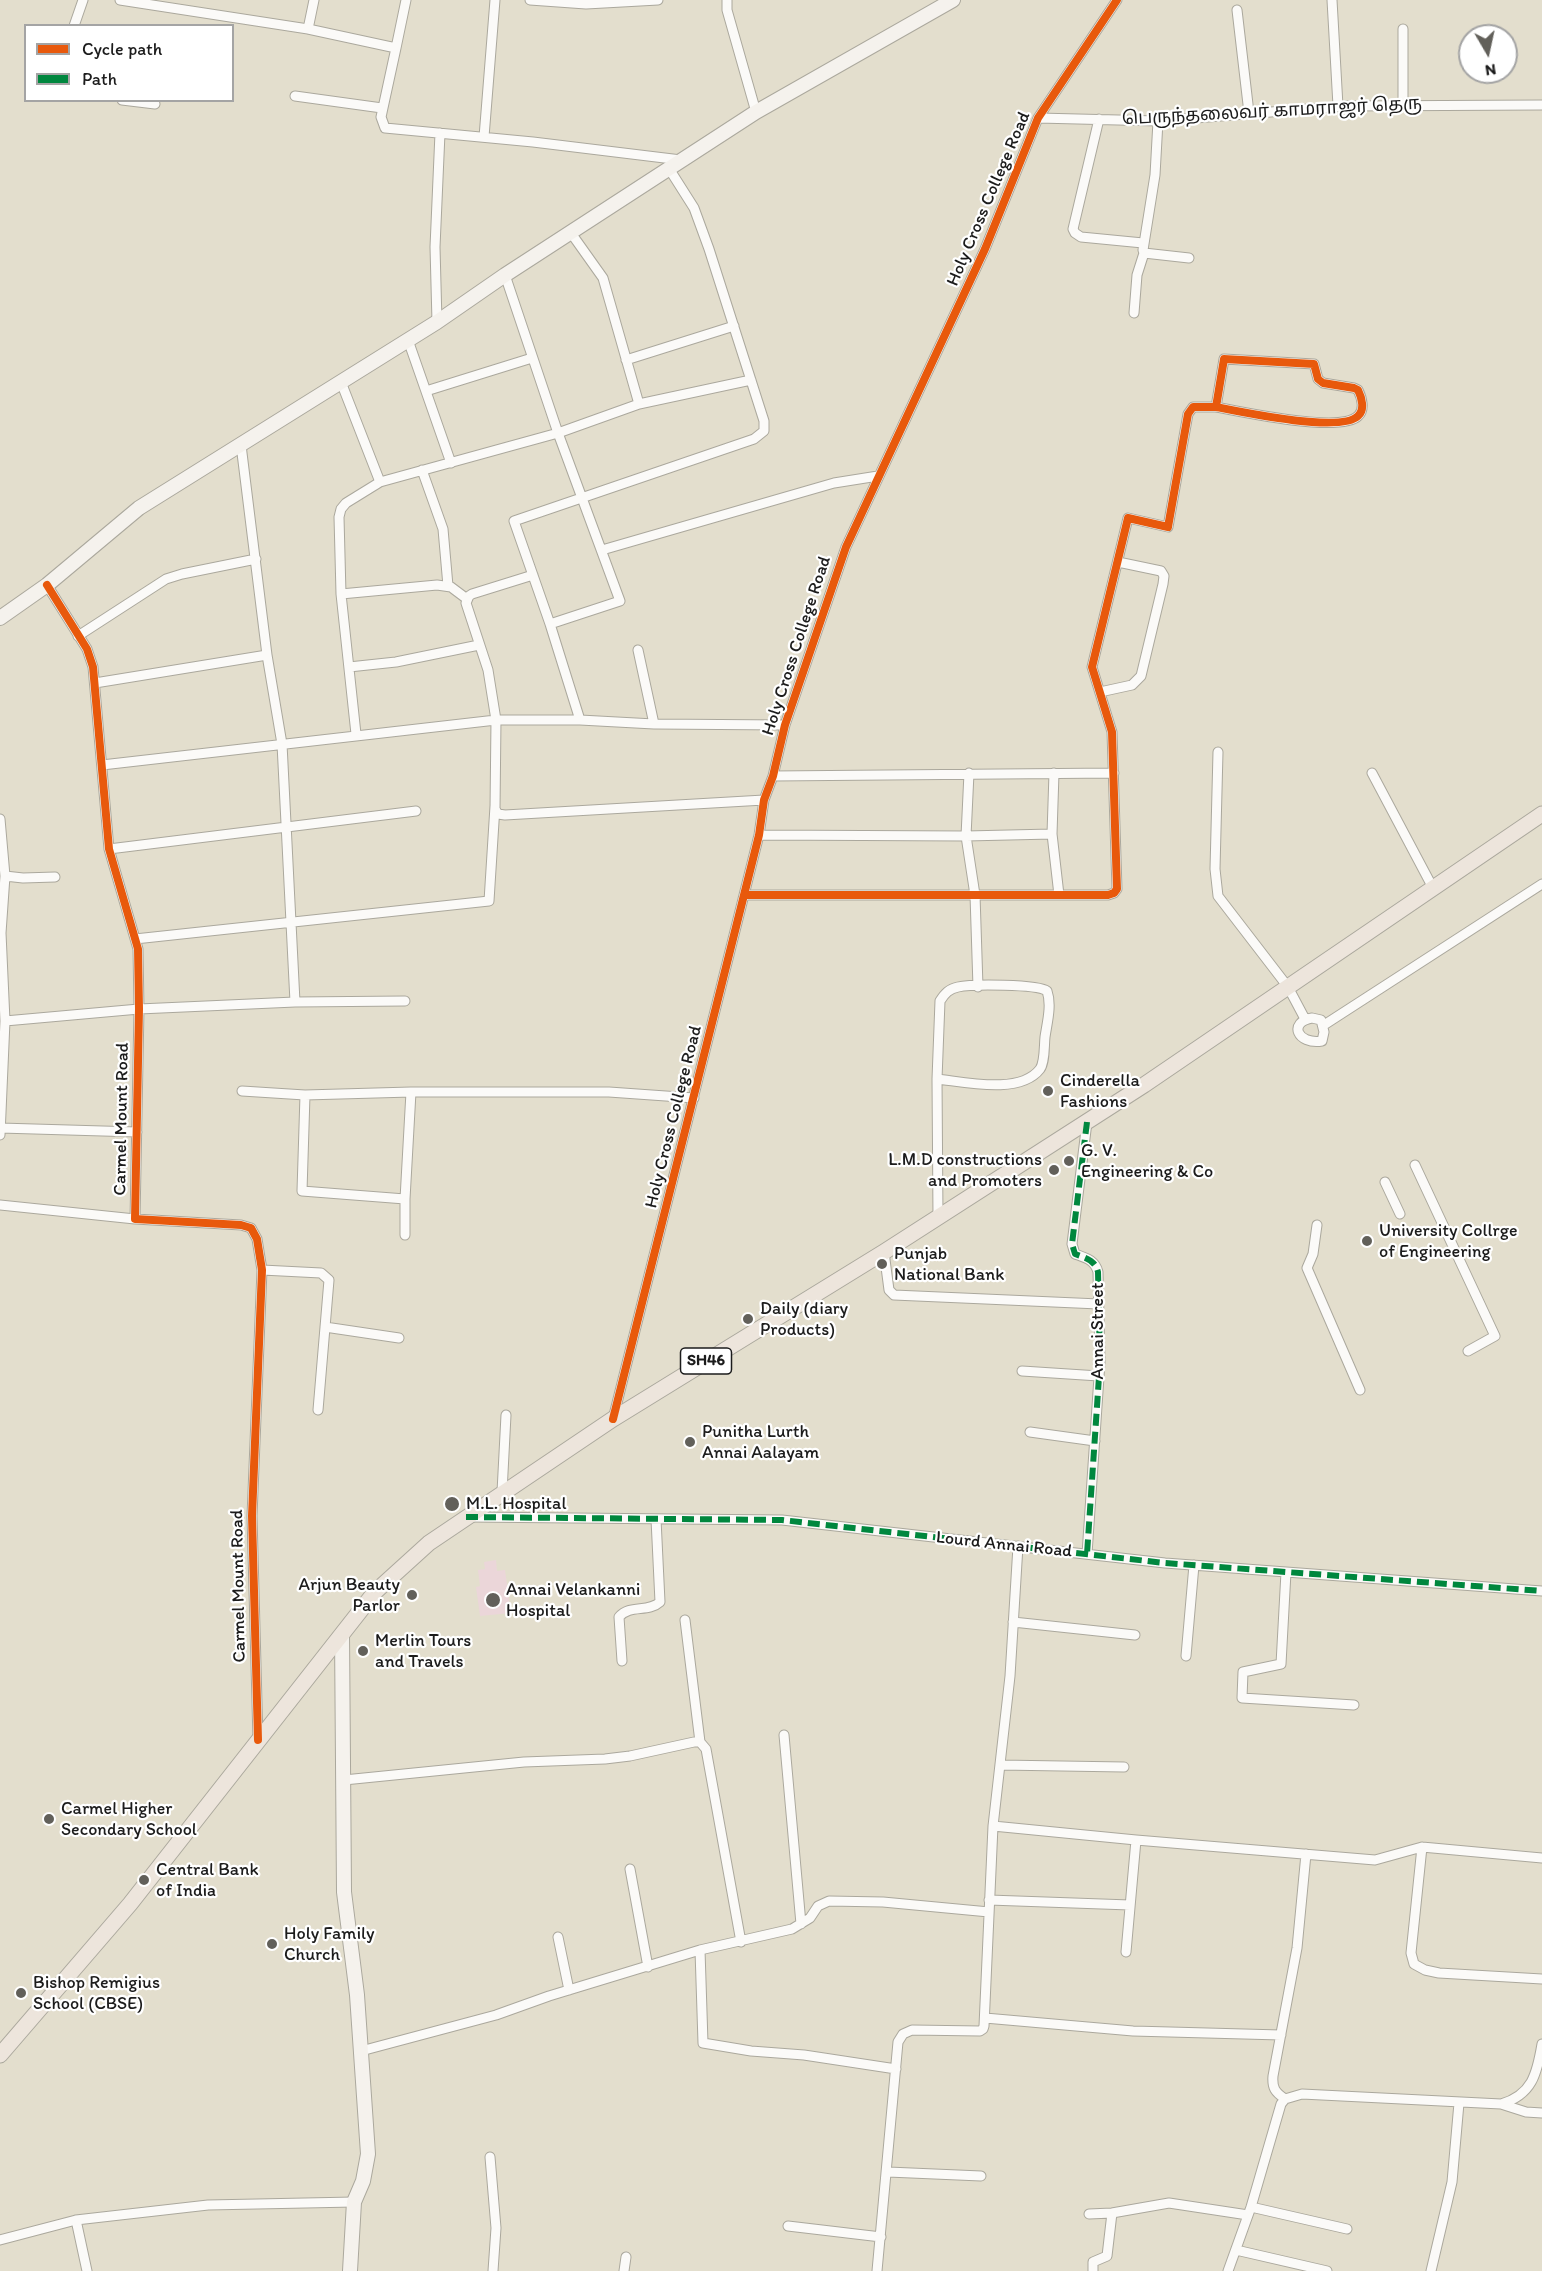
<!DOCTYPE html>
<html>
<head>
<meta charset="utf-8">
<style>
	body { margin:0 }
	#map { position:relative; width:1542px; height:2271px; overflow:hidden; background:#e3decd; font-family:Itim,sans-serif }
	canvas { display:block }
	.legend { position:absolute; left:24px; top:24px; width:210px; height:78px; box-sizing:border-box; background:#fff; border:2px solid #a4a4a4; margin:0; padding:8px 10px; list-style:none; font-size:18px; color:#1c1c1c }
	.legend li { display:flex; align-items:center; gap:12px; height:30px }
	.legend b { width:30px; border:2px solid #a4a4a4 }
	.north { position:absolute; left:1458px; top:24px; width:60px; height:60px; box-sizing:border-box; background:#fff; border:2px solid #a4a4a4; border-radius:50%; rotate:171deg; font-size:16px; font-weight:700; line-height:24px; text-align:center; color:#1c1c1c }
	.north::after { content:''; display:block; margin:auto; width:21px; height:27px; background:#62605a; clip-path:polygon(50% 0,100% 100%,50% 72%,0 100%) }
</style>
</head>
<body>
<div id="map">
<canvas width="1542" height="2271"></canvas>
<ul class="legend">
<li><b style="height:8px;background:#e8590c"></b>Cycle path</li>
<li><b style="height:8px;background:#00873e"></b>Path</li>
</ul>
<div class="north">N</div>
</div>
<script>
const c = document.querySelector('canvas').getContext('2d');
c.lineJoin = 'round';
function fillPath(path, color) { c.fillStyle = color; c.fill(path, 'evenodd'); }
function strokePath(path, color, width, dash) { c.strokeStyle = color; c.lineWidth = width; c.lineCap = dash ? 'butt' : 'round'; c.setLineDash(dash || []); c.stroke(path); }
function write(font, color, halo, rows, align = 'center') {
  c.font = font + ' Itim,"Noto Sans Tamil",sans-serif'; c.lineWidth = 4.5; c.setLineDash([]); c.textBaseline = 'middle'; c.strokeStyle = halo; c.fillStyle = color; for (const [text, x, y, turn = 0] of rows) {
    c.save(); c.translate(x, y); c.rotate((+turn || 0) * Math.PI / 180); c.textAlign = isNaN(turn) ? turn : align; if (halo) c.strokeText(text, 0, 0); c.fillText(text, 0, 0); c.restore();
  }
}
fillPath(new Path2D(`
	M496,1560L497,1571L505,1570L511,1613L480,1616L476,1587L480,1586L478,1570L485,1569L484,1562Z`), '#ebd6d9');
const street = new Path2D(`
	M120,0L308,29L396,48L381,117L385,128L533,142L681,160
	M530,0L586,4L658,0
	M727,0V10L756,112
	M1332,0L1338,106
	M1237,10L1249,113
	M74,26L83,0
	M308,29L314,0
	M1403,29V105
	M396,48L406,0
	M295,96L382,108
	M122,100L155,104
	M1038,118L1158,121L1346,106L1542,105
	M1099,119L1073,229L1075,233L1081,237L1143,243
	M1158,121L1155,175L1143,250L1144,253L1189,258
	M484,137L495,0
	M505,275L558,433L620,601L550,624
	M1134,313L1137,275L1144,253
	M437,322L435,247L440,133
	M408,340L451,463
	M626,360L734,326
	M341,382L380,482
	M426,391L532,358
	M639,404L751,380
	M241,445L267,655L282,744L295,1002
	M422,470L443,529L448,586
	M602,550L834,483L878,476
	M533,575L472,594L469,596L466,603L488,670L496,720L495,809L498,814L505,815L764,800
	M47,585L87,649L93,667L109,849L138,949L139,1009L135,1219L241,1225L251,1228L257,1239L262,1270L252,1516L258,1740
	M341,594L437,585L451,587L467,599
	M78,636L166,579L182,574L256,559
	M638,650L654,724
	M349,667L396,662L479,645
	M95,683L267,655
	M1100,692L1132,685L1141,676L1163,584L1164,576L1161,571L1118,562
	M580,720L550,624L514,521L754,439L764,431V421L709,249L694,208L668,167
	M356,734L341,594L339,517L341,509L346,503L380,482L558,433L639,404L603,278L571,233
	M1218,752L1215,869L1218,896L1288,987L1305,1019
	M102,765L496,720H580L654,724L785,725
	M969,773L966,836L975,895L978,987
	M1054,773L1052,834L1059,895
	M1372,773L1433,888
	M773,776L1114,773
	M0,819L5,876L1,933L5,1021L0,1135
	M759,835L966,836L1052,834
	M109,849L416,811
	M5,876L23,878L55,877
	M744,895H1108L1114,893L1117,889L1112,732L1092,667L1128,518L1168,527L1188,414L1193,407H1216L1224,359L1314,364L1318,379L1323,383L1354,388L1358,390C1362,398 1365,410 1358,416C1341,433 1241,412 1216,407
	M135,939L489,901L495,806
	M1312,1018L1321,1020L1324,1032L1322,1041C1297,1045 1288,1022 1312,1018Z
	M5,1021L139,1009L295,1002L405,1001
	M1324,1025L1542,884
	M937,1079C965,1082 1020,1095 1040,1069C1045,1062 1044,1046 1045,1037C1047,1023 1052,1005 1047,991C1038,984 971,984 958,987C949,989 945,993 940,1001L937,1079L938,1217
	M242,1091L305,1095L411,1092H609L694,1098
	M305,1095L302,1191L405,1199
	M1087,1122L1072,1244L1075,1254C1086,1258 1095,1260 1098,1272L1100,1362L1087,1554
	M0,1128L137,1132
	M1415,1165L1495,1336L1468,1351
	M1385,1182L1400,1214
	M0,1205L135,1219
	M1317,1225L1313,1254L1307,1268L1360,1390
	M405,1235V1199L411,1092
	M884,1252L889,1290L894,1295L1099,1304
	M262,1270L321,1273L329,1280L318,1410
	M325,1327L399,1338
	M1022,1371L1099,1376
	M613,1419L759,835L764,800L773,776L785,725L846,547L985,249L1038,118L1117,0
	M1030,1432L1095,1441
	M502,1492L506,1415
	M468,1517L782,1520L1165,1563L1542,1591
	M1286,1572L1281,1664L1243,1672L1242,1698L1354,1705
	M685,1620L700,1742
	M1013,1622L1135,1635
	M1186,1656L1194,1565
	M622,1661L619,1617C630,1604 648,1613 660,1602L656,1519
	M784,1735L801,1924
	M1000,1765L1124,1767
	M344,1780L524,1762L605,1759L630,1756L694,1742H700L706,1749L741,1942
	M993,1826L1136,1840L1375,1860L1422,1847L1542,1858
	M1422,1847L1411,1953L1414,1964L1425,1970L1439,1973L1542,1979
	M630,1869L648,1967
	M989,1900L1130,1905
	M558,1937L569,1990
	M700,1950L703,2043L751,2051L804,2055L896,2069
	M1126,1952L1136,1840
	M985,2018L1133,2031L1281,2035
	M361,2051L496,2015L549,1996L700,1950L792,1929L810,1918L818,1906L829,1901L883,1902L989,1912
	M1285,2099C1275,2092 1272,2088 1273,2076L1297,1948L1306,1854
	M1501,2104L1526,2112L1542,2113
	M490,2157L496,2228L493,2271
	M888,2172L981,2176
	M1251,2207L1347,2229
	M1089,2214L1112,2213L1169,2203L1248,2215
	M76,2220L87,2271
	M788,2226L881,2237
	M0,2240L76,2220L208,2205L354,2202
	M1236,2250L1327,2271
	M624,2271L626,2257
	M877,2271L898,2042L903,2034L912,2030L980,2031L983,2029L984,2026L993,1826L1010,1676L1018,1546
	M1093,2271V2262L1107,2256L1112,2213
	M1228,2271L1251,2207L1281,2104L1285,2099L1302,2094L1501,2104C1532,2095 1537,2074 1542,2044
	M1431,2271L1452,2182L1459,2103`);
const secondary = new Path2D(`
	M0,618L47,585L139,508L437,322L505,275L756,112L953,0
	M342,1634L344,1892L357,1995L368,2154L363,2181L354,2202L350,2271`);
const primary = new Path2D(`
	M0,2055L130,1904L375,1592L429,1543L613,1419L884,1252L1144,1085L1542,814`);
strokePath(street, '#aba89d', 11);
strokePath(secondary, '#aba89d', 16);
strokePath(primary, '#aba89d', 17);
strokePath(street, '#fbfaf8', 9);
strokePath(secondary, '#f5f2ed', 14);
strokePath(primary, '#ede5dc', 15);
strokePath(new Path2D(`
	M1087,1122L1072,1244L1075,1254C1086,1258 1095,1260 1098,1272L1100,1362L1087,1554
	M466,1517L782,1520L1165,1563L1542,1591`), '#00873e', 6, [12, 6]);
strokePath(new Path2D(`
	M47,585L87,649L93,667L109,849L138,949L139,1009L135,1219L241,1225L251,1228L257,1239L262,1270L252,1516L258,1740
	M744,895H1108L1114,893L1117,889L1112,732L1092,667L1128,518L1168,527L1188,414L1193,407H1216L1224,359L1314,364L1318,379L1323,383L1354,388L1358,390C1362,398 1365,410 1358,416C1341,433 1241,412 1216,407
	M613,1419L759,835L764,800L773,776L785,725L846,547L985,249L1038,118L1117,0`), '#e8590c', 8);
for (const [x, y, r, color] of [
	[1048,1091,6,"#62605a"],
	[1069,1161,6,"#62605a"],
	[1054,1170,6,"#62605a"],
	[1367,1241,6,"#62605a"],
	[882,1264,6,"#62605a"],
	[748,1319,6,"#62605a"],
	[690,1442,6,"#62605a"],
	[452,1504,8,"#62605a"],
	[412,1595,6,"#62605a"],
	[493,1600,8,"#62605a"],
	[363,1651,6,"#62605a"],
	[49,1819,6,"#62605a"],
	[144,1880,6,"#62605a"],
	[272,1944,6,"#62605a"],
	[21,1993,6,"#62605a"]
]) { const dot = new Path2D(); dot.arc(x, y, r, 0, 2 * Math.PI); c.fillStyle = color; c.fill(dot); strokePath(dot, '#fff', 2); }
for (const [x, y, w] of [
	[706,1361,51]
]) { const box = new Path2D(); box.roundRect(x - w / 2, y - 13, w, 26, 4.5); c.fillStyle = '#fff'; c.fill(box); strokePath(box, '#1c1c1c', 1.5); }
write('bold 16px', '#1c1c1c', null, [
	["SH46",706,1361]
]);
write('18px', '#1c1c1c', '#fff', [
	["பெருந்தலைவர் காமராஜர் தெரு",1272,112,-3],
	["Holy Cross College Road",989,199,-67],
	["Holy Cross College Road",797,646,-72],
	["Holy Cross College Road",674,1117,-76],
	["Carmel Mount Road",122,1119,-89],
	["Annai Street",1098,1331,-90],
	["Lourd Annai Road",1004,1545,6],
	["Carmel Mount Road",239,1586,-91]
]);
write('18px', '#1c1c1c', '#fff', [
	["Cinderella",1060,1081],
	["Fashions",1060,1102],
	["G. V.",1081,1151],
	["Engineering & Co",1081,1172],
	["L.M.D constructions",1042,1160,"right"],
	["and Promoters",1042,1181,"right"],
	["University Collrge",1379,1231],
	["of Engineering",1379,1252],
	["Punjab",894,1254],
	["National Bank",894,1275],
	["Daily (diary",760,1309],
	["Products)",760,1330],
	["Punitha Lurth",702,1432],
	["Annai Aalayam",702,1453],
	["M.L. Hospital",466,1504],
	["Arjun Beauty",400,1585,"right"],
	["Parlor",400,1606,"right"],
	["Annai Velankanni",506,1590],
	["Hospital",506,1611],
	["Merlin Tours",375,1641],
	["and Travels",375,1662],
	["Carmel Higher",61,1809],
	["Secondary School",61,1830],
	["Central Bank",156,1870],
	["of India",156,1891],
	["Holy Family",284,1934],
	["Church",284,1955],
	["Bishop Remigius",33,1983],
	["School (CBSE)",33,2004]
], 'left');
</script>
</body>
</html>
